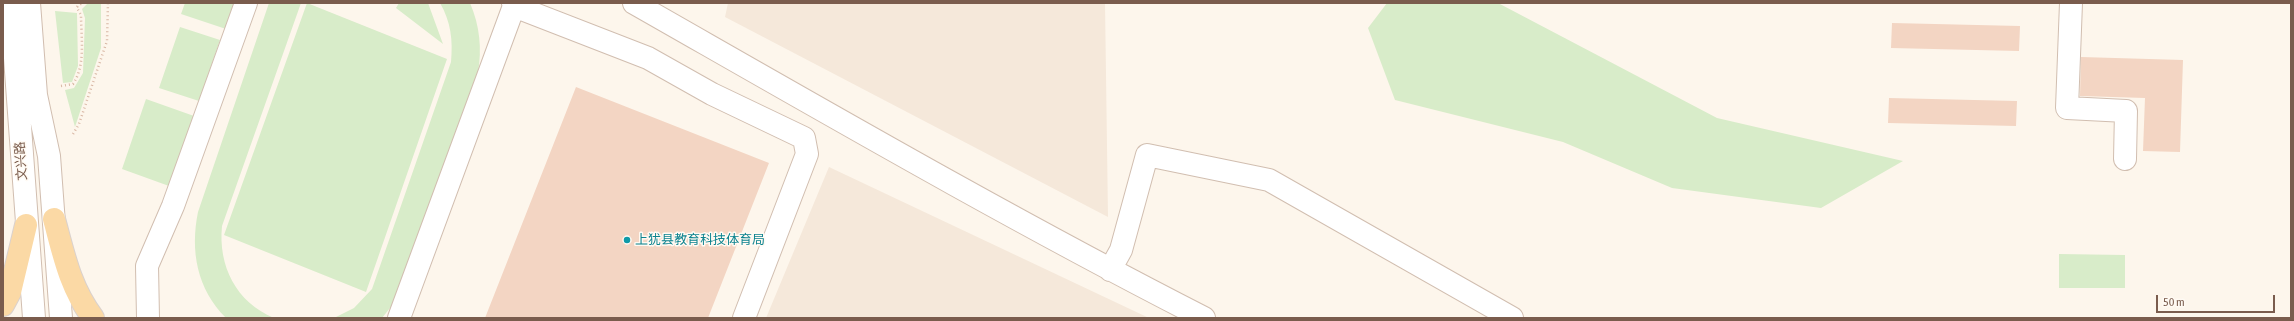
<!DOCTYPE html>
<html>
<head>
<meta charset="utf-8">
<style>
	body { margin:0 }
	#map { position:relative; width:2294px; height:321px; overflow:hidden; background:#fdf6ec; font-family:"Asap Condensed",sans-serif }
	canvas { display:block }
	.frame { position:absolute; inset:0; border:4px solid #7a5c4d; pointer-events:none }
	.scale { position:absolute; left:2156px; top:295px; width:119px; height:18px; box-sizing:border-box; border:2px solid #7a5c4d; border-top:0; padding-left:5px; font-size:12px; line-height:14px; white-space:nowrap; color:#7a5c4d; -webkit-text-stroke:3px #fffaf3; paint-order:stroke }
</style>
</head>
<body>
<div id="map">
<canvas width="2294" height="321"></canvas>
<div class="frame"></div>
<div class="scale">50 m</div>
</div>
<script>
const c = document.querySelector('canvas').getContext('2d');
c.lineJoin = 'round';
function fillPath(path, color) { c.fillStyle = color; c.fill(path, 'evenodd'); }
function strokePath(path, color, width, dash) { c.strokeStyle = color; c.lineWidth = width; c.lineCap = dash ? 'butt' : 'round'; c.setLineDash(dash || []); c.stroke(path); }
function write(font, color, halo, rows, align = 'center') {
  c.font = font + ' "Asap Condensed","Noto Sans SC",sans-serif'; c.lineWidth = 3; c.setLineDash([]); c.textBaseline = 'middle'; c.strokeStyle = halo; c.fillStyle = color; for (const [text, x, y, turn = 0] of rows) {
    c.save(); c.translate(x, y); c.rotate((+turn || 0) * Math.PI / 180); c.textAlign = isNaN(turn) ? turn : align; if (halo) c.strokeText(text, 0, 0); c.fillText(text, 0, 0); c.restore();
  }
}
fillPath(new Path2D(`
	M728,3H1105L1108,217L725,17Z
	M829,167L1149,318H766Z`), '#f5e8da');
fillPath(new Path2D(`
	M88,3H101V48L75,127L65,90L74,88L83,73L85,18L82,9Z
	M185,3H239L229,30L181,14Z
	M269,3H301L222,226C218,266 236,302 274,318H226C197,289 190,251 198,212Z
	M307,3L447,59L366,292L224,235Z
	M399,3H428L443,44L396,8Z
	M440,3H470C480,26 482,49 478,73L398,298L382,318H334L354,308L372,289L451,62C453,40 451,22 440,3Z
	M1387,3H1498L1717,118L1903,161L1821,208L1672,188L1563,142L1395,100L1368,28Z
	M55,11L77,13L78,66L72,82L63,83Z
	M180,27L220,40L199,101L159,88Z
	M146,99L194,116L169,186L122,169Z
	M2059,254L2125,255V288H2059Z`), '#d8ecc9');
fillPath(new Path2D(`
	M1892,23L2020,26L2019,51L1891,48Z
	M2081,57L2183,60L2180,152L2143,151L2145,98L2080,96Z
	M576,87L769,163L708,318H485Z
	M1889,98L2017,101L2016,126L1888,123Z`), '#f3d5c3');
const minor = new Path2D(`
	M11,3L34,318
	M29,3L36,95L49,156L61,318
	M513,3L514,6L648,58L712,94L804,138L807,154L744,318
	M634,3C822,110 1010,219 1204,318
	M2071,3L2067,108L2126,111L2125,159
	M1110,270L1121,250L1147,155L1269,180L1512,318
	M148,318L147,266L173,206L246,3
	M399,318L514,6`);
const major = new Path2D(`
	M54,219C64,256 70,287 93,318
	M3,305L10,292L26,225`);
strokePath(minor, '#d1beb0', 24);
strokePath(major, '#dad1cd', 24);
strokePath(new Path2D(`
	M77,7L82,3
	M61,86L73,84C86,65 81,37 81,15L77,8L78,3
	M73,134L79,124L107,41L108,3`), '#d9b8a5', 2.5, [1, 3]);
strokePath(minor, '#fff', 22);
strokePath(major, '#fbd9a5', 22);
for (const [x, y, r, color] of [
	[627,240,4,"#0f9aa8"]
]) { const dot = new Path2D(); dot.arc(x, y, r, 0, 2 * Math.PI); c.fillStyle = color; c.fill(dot); strokePath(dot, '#fffaf3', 1.5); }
write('13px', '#7a5c4d', '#fffaf3', [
	["文兴路",21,161,-94]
]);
write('13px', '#0d838f', '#fffaf3', [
	["上犹县教育科技体育局",635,240]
], 'left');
</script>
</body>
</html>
